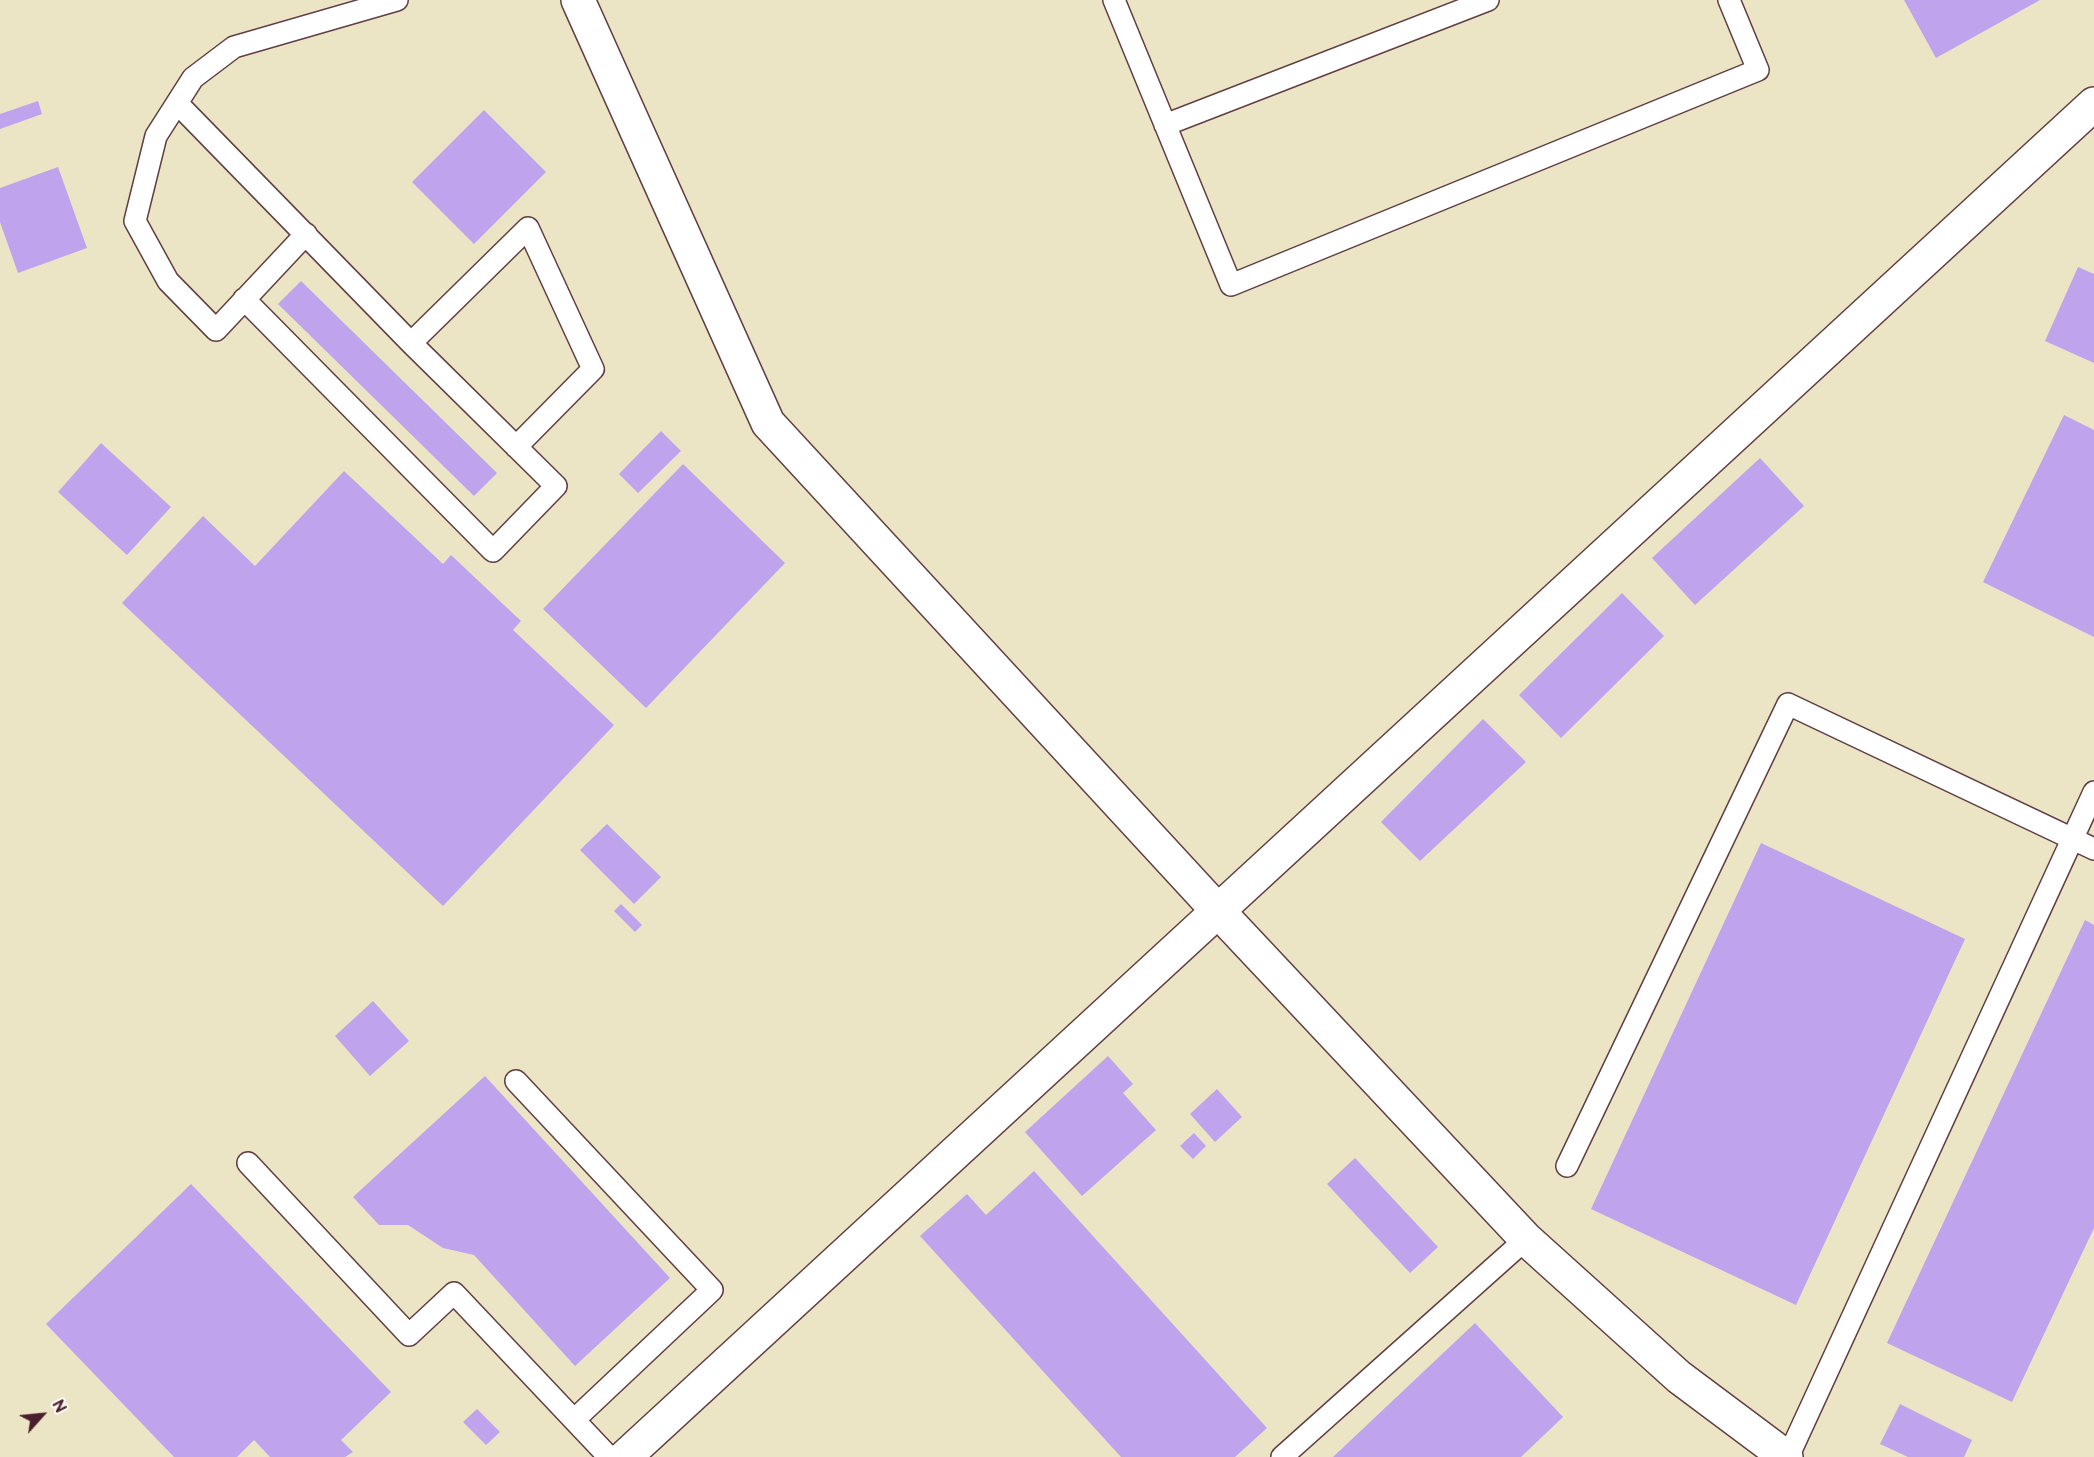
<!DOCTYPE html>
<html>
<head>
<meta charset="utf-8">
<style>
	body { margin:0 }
	#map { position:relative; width:2094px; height:1457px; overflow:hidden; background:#ebe5c6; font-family:"Balsamiq Sans",sans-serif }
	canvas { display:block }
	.north { position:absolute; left:12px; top:1385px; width:60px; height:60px; -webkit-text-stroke:4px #fdfcf7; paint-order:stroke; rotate:63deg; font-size:16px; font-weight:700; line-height:24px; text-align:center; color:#4a1f2b }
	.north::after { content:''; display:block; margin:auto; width:21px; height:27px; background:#4a1f2b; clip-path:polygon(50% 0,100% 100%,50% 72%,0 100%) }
</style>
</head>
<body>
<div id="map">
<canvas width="2094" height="1457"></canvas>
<div class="north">N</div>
</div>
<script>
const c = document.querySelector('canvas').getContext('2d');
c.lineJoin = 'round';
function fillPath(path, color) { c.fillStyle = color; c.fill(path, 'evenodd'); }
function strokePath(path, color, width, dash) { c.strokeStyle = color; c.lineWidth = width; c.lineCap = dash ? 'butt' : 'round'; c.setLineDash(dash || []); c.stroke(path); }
fillPath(new Path2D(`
	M1904,0H2040L1936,58Z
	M38,101L42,114L0,129V114Z
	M484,110L546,172L474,244L412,182Z
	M58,167L87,248L18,273L0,222V188Z
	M2078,267L2094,274V363L2045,341Z
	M301,281L497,473L474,496L278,304Z
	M2064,415L2094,430V637L1983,582Z
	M661,431L681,451L638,493L619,474Z
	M101,443L171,507L127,555L58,492Z
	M1760,458L1804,506L1695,605L1652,558Z
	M683,464L785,563L646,708L543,609Z
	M344,471L443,564L451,555L521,621L513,630L614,725L443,906L122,603L203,516L255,566Z
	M1622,593L1664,636L1561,738L1519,695Z
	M1483,719L1526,762L1420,861L1381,822Z
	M607,824L661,877L634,904L580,850Z
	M1761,843L1965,939L1796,1305L1591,1209Z
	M621,904L642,925L635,932L614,911Z
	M2085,920L2094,925V1228L2012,1402L1887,1343Z
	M373,1001L409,1041L370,1076L335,1036Z
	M1108,1056L1133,1084L1123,1093L1156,1130L1082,1196L1025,1132Z
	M485,1076L670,1278L575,1366L474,1255L443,1248L408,1225H379L353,1197Z
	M1217,1089L1242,1117L1215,1142L1190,1114Z
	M1194,1133L1206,1146L1193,1159L1180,1146Z
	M1355,1158L1438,1247L1410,1273L1327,1184Z
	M1034,1171L1267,1428L1235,1457H1121L920,1236L967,1194L986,1215Z
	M191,1184L391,1392L341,1440L353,1452L345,1457H270L254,1440L237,1457H174L46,1324Z
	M1475,1323L1563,1417L1521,1457H1333Z
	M1900,1404L1972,1440L1964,1457H1908L1880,1444Z
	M477,1409L500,1432L486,1445L463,1422Z`), '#bfa3ec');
const service = new Path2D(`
	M1114,0L1231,285L1758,70L1729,0
	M177,103L411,343L556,486L493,551L244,299
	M1165,125L1488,0
	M306,234L216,330L168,281L135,221L156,136L193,78L234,47L397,0
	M411,343L528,228L593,369L516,447
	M516,1081L712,1290L574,1420
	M248,1163L409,1335L454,1293L609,1457
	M1567,1166L1788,704L2094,849
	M1282,1457L1526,1239
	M1788,1457L2094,792`);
const minor = new Path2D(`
	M578,0L768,423L1218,911L1526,1239L1679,1377L1786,1457
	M625,1457L2094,104`);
strokePath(service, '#623d42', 24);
strokePath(minor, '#623d42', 36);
strokePath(service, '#fff', 21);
strokePath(minor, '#fff', 33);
</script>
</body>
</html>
